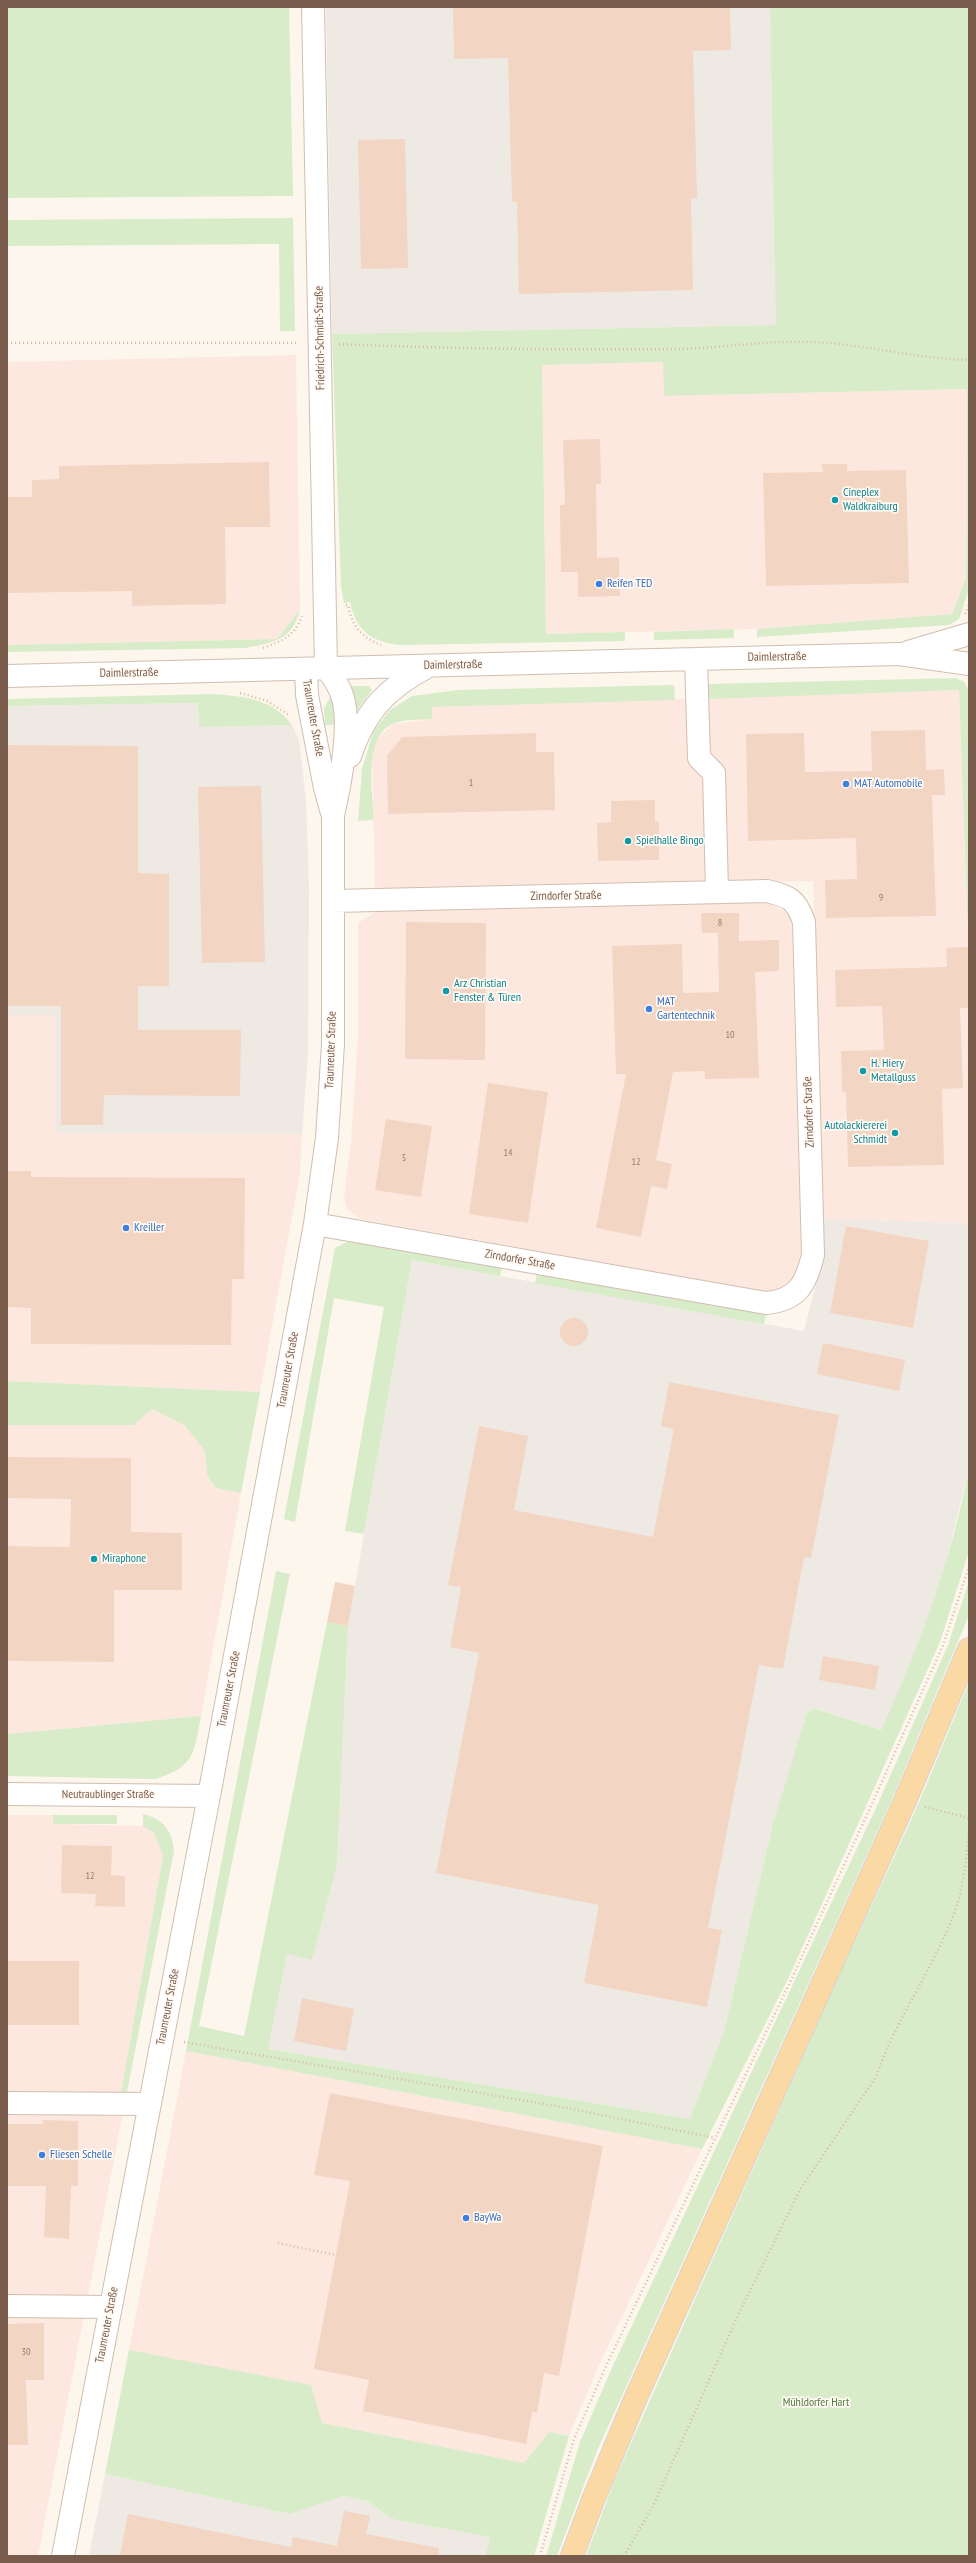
<!DOCTYPE html>
<html>
<head>
<meta charset="utf-8">
<style>
	body { margin:0 }
	#map { position:relative; width:976px; height:2563px; overflow:hidden; background:#fdf6ec; font-family:"PT Sans Narrow",sans-serif }
	canvas { display:block }
	.frame { position:absolute; inset:0; border:8px solid #7a5c4d; pointer-events:none }
</style>
</head>
<body>
<div id="map">
<canvas width="976" height="2563"></canvas>
<div class="frame"></div>
</div>
<script>
const c = document.querySelector('canvas').getContext('2d');
c.lineJoin = 'round';
function fillPath(path, color) { c.fillStyle = color; c.fill(path, 'evenodd'); }
function strokePath(path, color, width, dash) { c.strokeStyle = color; c.lineWidth = width; c.lineCap = dash ? 'butt' : 'round'; c.setLineDash(dash || []); c.stroke(path); }
function write(font, color, halo, rows, align = 'center') {
  c.font = font + ' "PT Sans Narrow",sans-serif'; c.lineWidth = 3.5; c.setLineDash([]); c.textBaseline = 'middle'; c.strokeStyle = halo; c.fillStyle = color; for (const [text, x, y, turn = 0] of rows) {
    c.save(); c.translate(x, y); c.rotate((+turn || 0) * Math.PI / 180); c.textAlign = isNaN(turn) ? turn : align; if (halo) c.strokeText(text, 0, 0); c.fillText(text, 0, 0); c.restore();
  }
}
fillPath(new Path2D(`
	M296,355L300,610L277,639L7,645V362Z
	M664,362V396L967,389L966,578L952,614L757,629L546,634L542,365Z
	M959,690L969,962V1223L823,1219L813,881L375,890L372,750L377,739L393,724L432,719V707Z
	M766,902L787,913L792,922L801,1252L796,1273L788,1286L778,1291L764,1292L361,1219L347,1209L344,1196L351,1142L358,1035V923L379,910Z
	M7,1015H56L55,1133L302,1134L300,1173L260,1392L7,1381Z
	M152,1409L184,1425L205,1451L207,1475L216,1488L241,1493L201,1716L7,1734V1425H134Z
	M7,1815H53V1824L143,1826L154,1833L163,1856L121,2093L127,2092L38,2556H7Z
	M186,2051L702,2149L600,2363L569,2436L549,2432L524,2463L322,2423L129,2350Z`), '#fde8e0');
fillPath(new Path2D(`
	M326,7H770L777,325L332,334Z
	M198,703L199,727L292,725L299,740L306,799L309,889L308,1054L302,1134L55,1133L56,1015H7V706Z
	M823,1219L969,1223V1467L943,1576L912,1661L881,1730L815,1709L773,1824L724,2031L690,2119L268,2049L287,1954L312,1960L337,1866L348,1626L412,1260L804,1331L822,1259Z
	M105,2474L290,2514L344,2496L368,2501L392,2519L490,2537L485,2556H89Z`), '#efe9e4');
fillPath(new Path2D(`
	M7,7H289L293,196L7,198Z
	M770,7H969V589L959,619L949,625L757,637V629L952,614L966,578L967,389L664,396L663,362L542,365L546,634L625,632V641L400,645C372,642 356,631 350,602L344,603L341,586L332,334L776,325Z
	M293,218L295,331H280L279,244L7,246V220Z
	M300,610C292,641 273,642 245,648L7,652V645L277,639Z
	M734,629V638L654,640V632Z
	M956,678L964,682L969,690V962L959,690L709,699L708,684Z
	M674,685L675,700L432,707V719C420,720 406,719 395,723C362,735 373,793 374,820L358,821L362,769L374,730L390,710L412,696L458,690Z
	M352,686H369L372,690L356,712L349,689Z
	M212,694C242,696 274,699 292,725L199,727L198,703L7,706V699Z
	M331,696H333L338,724L325,725L324,708Z
	M362,1241L502,1267L500,1276L412,1260L364,1534L345,1531L384,1307L334,1298L295,1522L284,1519L335,1248L347,1242Z
	M537,1273L766,1314L764,1324L535,1283Z
	M7,1381L260,1392L241,1493L216,1488L207,1475L205,1451L184,1425L152,1409L134,1425H7Z
	M969,1467V1551L940,1642L790,1975L702,2149L186,2051L276,1571L290,1574L199,2026L244,2036L327,1622L348,1626L337,1866L312,1960L287,1954L268,2049L690,2119L724,2031L773,1824L807,1713L815,1709L881,1730C920,1645 952,1559 969,1467Z
	M969,1581V1615L893,1797L597,2451L557,2556H546L580,2442L611,2370L876,1808L948,1645Z
	M969,1682V2556H586L615,2479L833,1989L918,1805Z
	M201,1716C194,1754 195,1766 156,1779L7,1776V1734Z
	M143,1814C163,1819 172,1830 174,1851L127,2092L121,2093L163,1856L154,1833L143,1826Z
	M53,1815H117V1824H53Z
	M129,2350L311,2385L322,2423L524,2463L549,2432L569,2436L534,2556H485L490,2537L392,2519L368,2501L344,2496L290,2514L105,2474Z`), '#d8ecc9');
fillPath(new Path2D(`
	M453,7H730L731,50L693,51L697,198L691,199L693,290L519,294L517,202H512L508,58L454,59Z
	M405,139L408,268L361,269L358,140Z
	M600,439L601,484H596L597,558L619,557L620,596L578,597V572H561L560,505H565L563,440Z
	M269,462L270,527H225L226,604L132,606V591L7,593V497H32V480L59,479V466Z
	M822,464H847V471L906,470L909,583L766,586L763,473L823,472Z
	M925,730L926,770L944,769L945,795H932L936,916L826,918L825,880L857,879L856,838L748,841L746,734L804,733L805,772L872,771L871,731Z
	M536,733V752H554L555,810L388,814L387,756L402,737Z
	M7,745L138,746V873L169,874V986H138V1030H241L240,1096L104,1095L103,1125H61V1006H7Z
	M261,786L265,962L202,963L198,787Z
	M655,800V822H659V860L598,861L597,823L611,822V801Z
	M701,913H739V941L779,940V971L755,972L759,1078L705,1079V1071L673,1072L656,1160L672,1164L667,1189L651,1186L641,1237L596,1228L626,1074H616L612,946L682,944L683,993L719,992L718,933H702Z
	M406,922L486,923L485,1060L405,1059Z
	M968,947L969,1008H960L963,1088L942,1089L944,1165L848,1167L846,1091L842,1092L841,1051L884,1050L882,1006L836,1007L835,970L947,967L946,948Z
	M488,1083L548,1092L528,1223L469,1214Z
	M386,1119L432,1126L421,1197L375,1190Z
	M7,1171H31V1177L245,1178L244,1279H232L231,1345L31,1344V1308L7,1307Z
	M846,1226L929,1241L913,1328L830,1313Z
	M560 1332a14 14 0 1 1 28 0a14 14 0 1 1-28 0Z
	M823,1343L905,1360L899,1391L817,1374Z
	M669,1382L839,1415L811,1558L804,1557L783,1669L759,1665L708,1928L722,1930L707,2007L584,1983L599,1905L436,1873L479,1653L450,1647L461,1587L448,1585L479,1426L528,1436L514,1510L653,1537L674,1429L661,1426Z
	M7,1457L131,1458V1532L182,1533V1590H114V1662L7,1661V1546L70,1547L71,1499L7,1498Z
	M335,1582L355,1586L348,1626L327,1622Z
	M823,1656L879,1666L875,1690L819,1680Z
	M62,1845L112,1846L111,1875L125,1876V1907L95,1906L96,1894L61,1893Z
	M7,1961H79V2025H7Z
	M302,1998L354,2009L346,2051L294,2041Z
	M330,2093L603,2146L559,2376L544,2373L537,2413L532,2412L526,2444L363,2411L369,2380L314,2369L350,2181L314,2175Z
	M43,2120L78,2121V2186H71L69,2239L44,2237L46,2186H7V2124H43Z
	M44,2323V2380H26L28,2445H7V2324Z
	M344,2511L370,2516L366,2534L439,2548V2556H120L128,2514L291,2547L293,2537L337,2546Z`), '#f3d5c3');
const minor = new Path2D(`
	M908,652L969,634
	M696,659L699,758L714,773L717,892
	M306,669L307,695L325,788L332,813
	M7,676L899,654L969,664
	M350,756C365,711 386,689 427,667
	M315,1224L766,1303C798,1300 806,1284 813,1255L804,922C796,899 790,897 767,891L334,901
	M7,1794L209,1796
	M7,2103L150,2104
	M7,2306L111,2307
	M63,2556L209,1796L315,1224L327,1138L333,1044V815C340,785 352,723 342,695C339,685 333,677 326,668L313,7`);
const major = new Path2D(`
	M572,2556L593,2500L634,2402L905,1801L969,1649`);
strokePath(minor, '#d1beb0', 24);
strokePath(major, '#dad1cd', 24);
strokePath(new Path2D(`
	M7,343H298
	M339,344C452,349 566,350 679,349C723,348 767,340 812,342C865,344 916,359 969,360
	M346,605H348C352,626 361,637 381,645
	M965,614L969,604
	M263,648C282,641 295,636 302,616
	M240,693L267,701L289,715
	M925,1807L969,1818
	M184,2042L567,2108L715,2138
	M278,2243L336,2255
	M540,2556L574,2439L606,2366L793,1976L871,1806L944,1643L969,1566
	M624,2556L654,2504L738,2315L801,2188L876,2077C895,2019 934,1969 955,1911C964,1886 966,1859 969,1833`), '#d9b8a5', 2.5, [1, 3]);
strokePath(minor, '#fff', 22);
strokePath(major, '#fbd9a5', 22);
for (const [x, y, r, color] of [
	[835,500,4,"#0f9aa8"],
	[599,584,4,"#3f7fe0"],
	[846,784,4,"#3f7fe0"],
	[628,841,4,"#0f9aa8"],
	[446,991,4,"#0f9aa8"],
	[649,1009,4,"#3f7fe0"],
	[863,1071,4,"#0f9aa8"],
	[895,1133,4,"#0f9aa8"],
	[126,1228,4,"#3f7fe0"],
	[94,1559,4,"#0f9aa8"],
	[42,2155,4,"#3f7fe0"],
	[466,2218,4,"#3f7fe0"]
]) { const dot = new Path2D(); dot.arc(x, y, r, 0, 2 * Math.PI); c.fillStyle = color; c.fill(dot); strokePath(dot, '#fffaf3', 1.5); }
write('10px', '#987a6a', null, [
	["1",471,783],
	["9",881,898],
	["8",720,923],
	["10",730,1035],
	["14",508,1153],
	["5",404,1158],
	["12",636,1162],
	["12",90,1876],
	["30",26,2352]
]);
write('12px', '#7a5c4d', '#fffaf3', [
	["Friedrich-Schmidt-Straße",320,338,-91],
	["Daimlerstraße",777,657,-1],
	["Daimlerstraße",453,665,-1],
	["Daimlerstraße",129,673,-1],
	["Traunreuter Straße",313,718,80],
	["Zirndorfer Straße",566,896,-1],
	["Traunreuter Straße",331,1050,-88],
	["Zirndorfer Straße",809,1112,-92],
	["Zirndorfer Straße",520,1260,10],
	["Traunreuter Straße",288,1370,-80],
	["Traunreuter Straße",229,1689,-79],
	["Neutraublinger Straße",108,1795],
	["Traunreuter Straße",168,2007,-79],
	["Traunreuter Straße",107,2325,-79]
]);
write('12px', '#0d838f', '#fffaf3', [
	["Cineplex",843,493],
	["Waldkraiburg",843,507],
	["Spielhalle Bingo",636,841],
	["Arz Christian",454,984],
	["Fenster & Türen",454,998],
	["H. Hiery",871,1064],
	["Metallguss",871,1078],
	["Autolackiererei",887,1126,"right"],
	["Schmidt",887,1140,"right"],
	["Miraphone",102,1559]
], 'left');
write('12px', '#366cbe', '#fffaf3', [
	["Reifen TED",607,584],
	["MAT Automobile",854,784],
	["MAT",657,1002],
	["Gartentechnik",657,1016],
	["Kreiller",134,1228],
	["Fliesen Schelle",50,2155],
	["BayWa",474,2218]
], 'left');
write('12px', '#537a41', '#fffaf3', [
	["Mühldorfer Hart",816,2403]
]);
</script>
</body>
</html>
